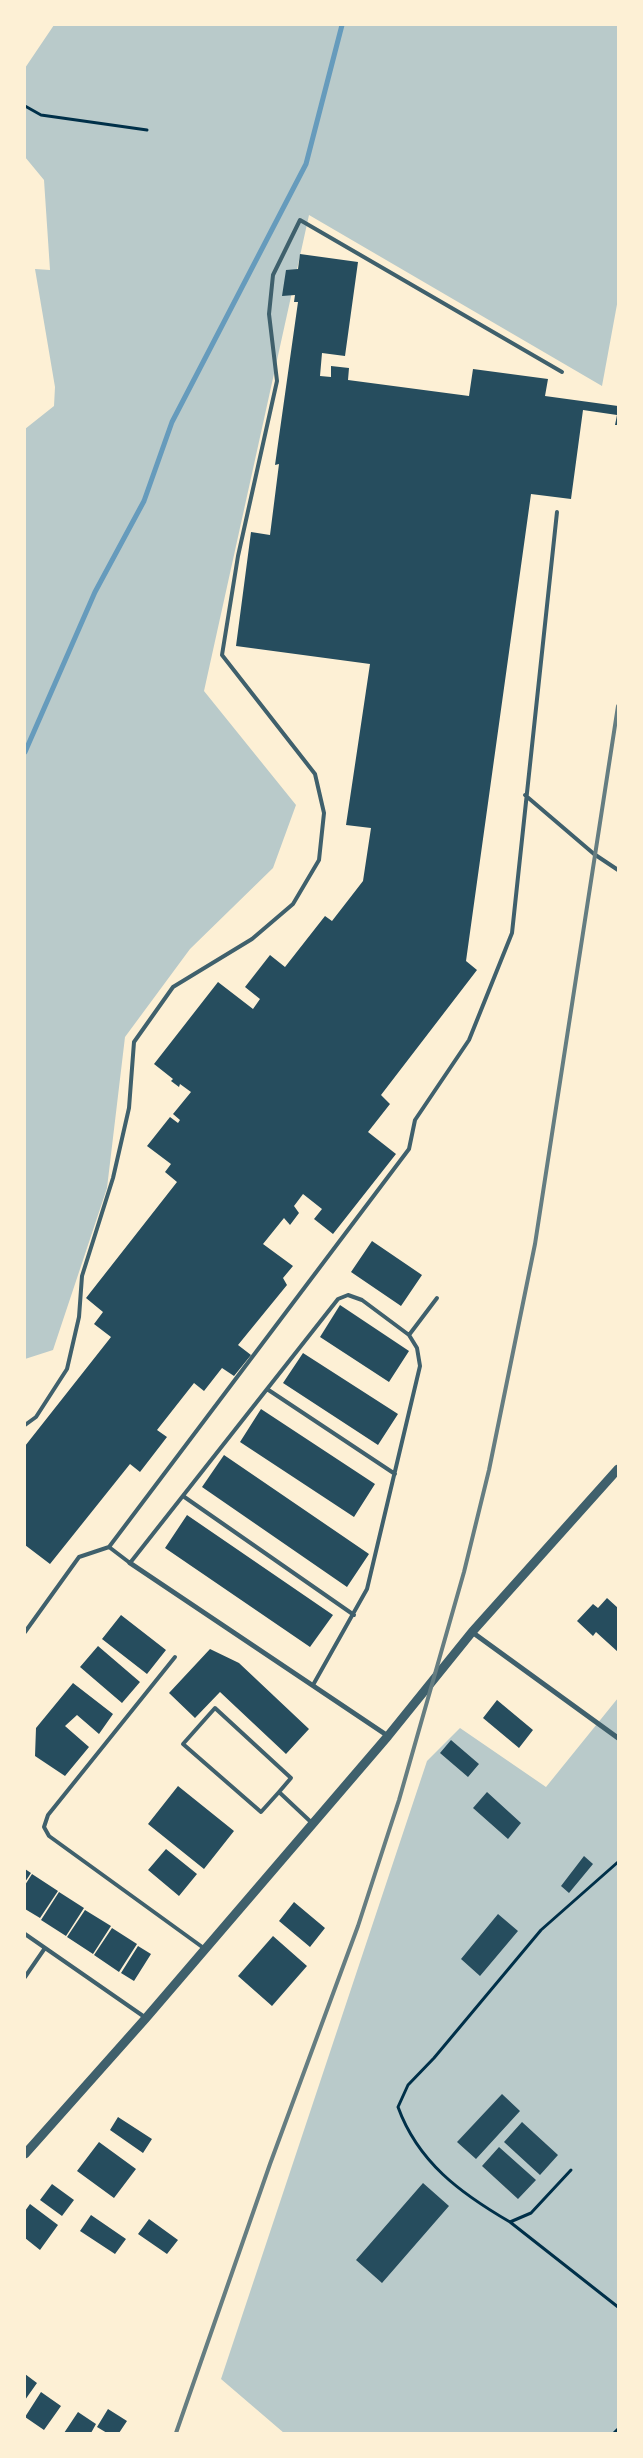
<!DOCTYPE html>
<html>
<head>
<meta charset="utf-8">
<style>
	body { margin:0 }
	#map { position:relative; width:643px; height:2458px; overflow:hidden; background:#fdf0d5; font-family:Overpass,sans-serif }
	canvas { display:block }
	.frame { position:absolute; inset:0; border:26px solid #fdf0d5; pointer-events:none }
</style>
</head>
<body>
<div id="map">
<canvas width="643" height="2458"></canvas>
<div class="frame"></div>
</div>
<script>
const c = document.querySelector('canvas').getContext('2d');
c.lineJoin = 'round';
function fillPath(path, color) { c.fillStyle = color; c.fill(path, 'evenodd'); }
function strokePath(path, color, width, dash) { c.strokeStyle = color; c.lineWidth = width; c.lineCap = dash ? 'butt' : 'round'; c.setLineDash(dash || []); c.stroke(path); }
fillPath(new Path2D(`
	M54,25H618V299L602,386L309,215L204,691L296,805L273,868L190,949L125,1037L107,1188L53,1350L25,1359V429L54,406L55,387L35,269L50,270L44,180L25,157V68Z
	M618,1698V2433H284L221,2379L427,1761L460,1728L546,1787Z`), '#b9caca');
strokePath(new Path2D(`
	M25,752L95,592L144,501L172,422L306,164L342,25`), '#669bbc', 5);
fillPath(new Path2D(`
	M300,254L358,262L345,356L322,353L320,376L331,377V366L349,368L348,380L469,396L473,369L548,379L545,396L618,406V425H615L617,415L583,410L571,499L531,494L466,961L477,970L381,1095L390,1104L368,1132L396,1154L333,1234L314,1219L322,1209L303,1194L294,1206L299,1213L290,1225L284,1218L263,1244L293,1266L283,1278L287,1285L238,1345L251,1355L234,1376L222,1368L204,1391L194,1383L157,1430L167,1437L140,1472L130,1464L50,1564L25,1545V1446L111,1337L94,1324L103,1312L86,1298L177,1182L165,1172L171,1164L147,1146L170,1117L178,1123L180,1120L173,1114L191,1092L180,1084L179,1087L171,1081L173,1079L154,1064L218,982L253,1009L260,999L245,987L270,955L285,967L325,916L332,921L363,881L371,828L346,825L370,664L236,646L251,532L270,535L279,464L275,465L298,302H294L295,295L282,296L286,270L298,269Z
	M372,1241L422,1275L401,1306L351,1272Z
	M340,1305L409,1351L389,1382L320,1337Z
	M303,1353L398,1414L378,1445L283,1383Z
	M261,1409L375,1484L354,1517L240,1442Z
	M224,1455L369,1554L347,1587L202,1487Z
	M187,1515L333,1615L310,1647L165,1548Z
	M607,1598L618,1608V1652L596,1632L593,1636L577,1621L593,1604L598,1608Z
	M121,1615L166,1650L147,1674L102,1639Z
	M98,1646L140,1682L122,1703L80,1667Z
	M210,1649L239,1663L309,1729L286,1754L220,1692L195,1718L169,1693Z
	M73,1683L113,1714L99,1734L77,1715L65,1726L89,1747L65,1776L35,1756L36,1728Z
	M497,1700L533,1730L519,1748L483,1718Z
	M451,1740L479,1764L468,1777L440,1753Z
	M178,1786L234,1831L204,1869L148,1824Z
	M487,1792L521,1823L508,1839L473,1808Z
	M166,1849L197,1874L179,1896L148,1870Z
	M584,1856L593,1864L569,1893L561,1886Z
	M25,1869L31,1873L25,1882Z
	M32,1874L58,1891L40,1918L25,1909V1885Z
	M59,1892L84,1908L66,1936L41,1920Z
	M294,1902L325,1928L310,1947L279,1921Z
	M85,1910L111,1926L93,1954L67,1937Z
	M498,1914L518,1931L480,1976L461,1959Z
	M112,1928L137,1944L119,1972L94,1955Z
	M273,1936L307,1966L272,2006L238,1976Z
	M138,1946L151,1954L134,1981L121,1973Z
	M502,2094L520,2111L476,2159L457,2142Z
	M118,2117L152,2139L143,2153L110,2130Z
	M522,2122L558,2155L540,2175L504,2142Z
	M99,2142L136,2169L114,2198L77,2171Z
	M499,2147L536,2180L518,2199L482,2166Z
	M423,2183L449,2206L382,2283L356,2260Z
	M52,2184L74,2200L62,2216L40,2200Z
	M30,2204L58,2225L40,2250L25,2238V2211Z
	M91,2215L126,2239L115,2254L80,2231Z
	M149,2219L178,2240L167,2254L138,2234Z
	M25,2374L37,2383L25,2400Z
	M41,2392L61,2406L44,2430L25,2417Z
	M108,2409L127,2421L119,2433H107L97,2427Z
	M78,2412L96,2424L91,2433H64Z`), '#264d5e');
strokePath(new Path2D(`
	M25,106L41,115L147,130
	M571,2170L531,2213L510,2222C460,2193 418,2162 398,2107L408,2085L434,2058L541,1930L618,1862
	M510,2222L618,2307
	M614,2433L618,2429`), '#003049', 3);
strokePath(new Path2D(`
	M525,795L594,854L618,870
	M409,1335L437,1298
	M267,1389L395,1474
	M25,1425L36,1417L67,1369L79,1317L82,1276L113,1178L129,1108L134,1042L173,987L252,939L293,904L319,860L324,813L315,774L222,655L238,556L277,381L269,314L273,275L300,220L562,372
	M183,1496L354,1615
	M25,1632L79,1557L109,1547
	M175,1657L48,1815L44,1827L49,1836L205,1949
	M313,1685L367,1589L420,1366L417,1348L409,1335L362,1300L348,1295L338,1299L130,1563L109,1547L409,1149L415,1120L469,1040L512,933L557,512
	M279,1792L291,1778L215,1708L183,1744L261,1812L279,1792L312,1823
	M25,1934L146,2018
	M25,1977L45,1948`), '#3f606c', 4);
strokePath(new Path2D(`
	M130,1563L388,1736
	M472,1632L618,1738`), '#3f606c', 5);
strokePath(new Path2D(`
	M25,2154L146,2018L388,1736L472,1632L618,1469`), '#3f606c', 9);
strokePath(new Path2D(`
	M176,2433L270,2164L358,1926L399,1800L464,1572L489,1470L535,1244L618,706`), '#657d81', 4);
</script>
</body>
</html>
